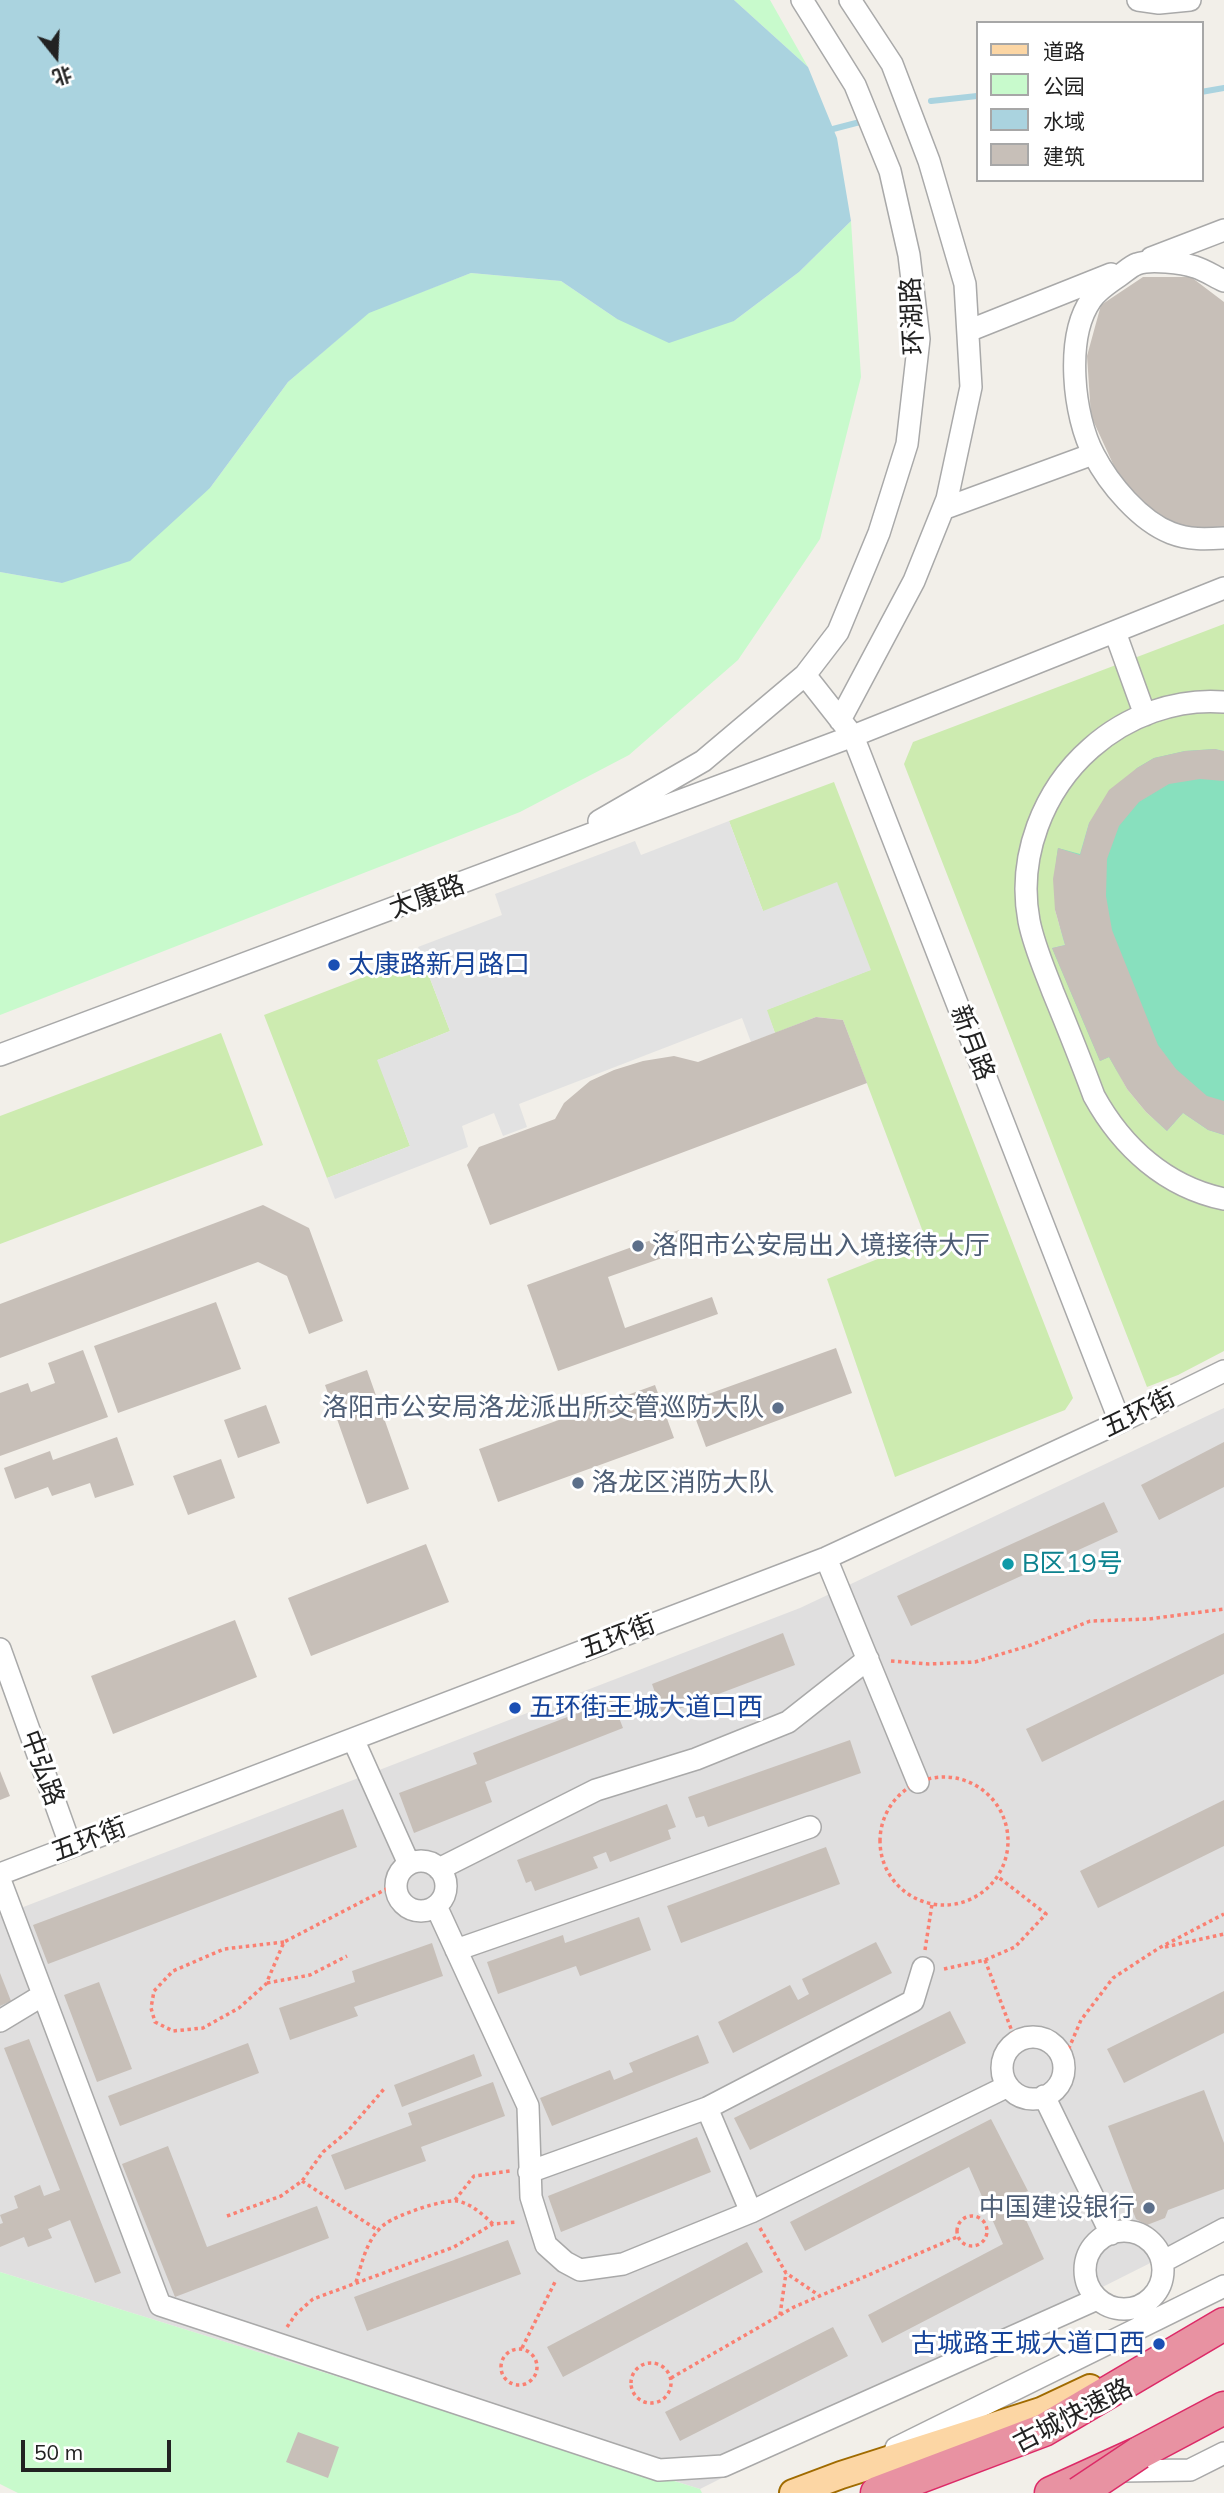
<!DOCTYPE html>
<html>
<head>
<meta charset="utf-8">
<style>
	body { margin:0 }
	#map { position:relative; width:1224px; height:2493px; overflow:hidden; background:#f2efe9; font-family:Mulish,"Noto Sans SC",sans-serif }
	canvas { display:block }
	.legend { position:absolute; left:976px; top:21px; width:228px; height:161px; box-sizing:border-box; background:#fff; border:2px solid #a7a7a7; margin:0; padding:9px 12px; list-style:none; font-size:21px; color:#222 }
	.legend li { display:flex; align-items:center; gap:14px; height:35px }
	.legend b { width:35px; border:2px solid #a7a7a7 }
	.north { position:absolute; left:21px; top:21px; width:70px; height:70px; -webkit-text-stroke:5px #fff; paint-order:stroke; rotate:162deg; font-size:19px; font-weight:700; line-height:28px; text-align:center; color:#222 }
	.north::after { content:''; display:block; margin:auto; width:24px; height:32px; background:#222; clip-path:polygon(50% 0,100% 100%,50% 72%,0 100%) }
	.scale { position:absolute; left:21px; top:2440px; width:150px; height:32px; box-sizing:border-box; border:4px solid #222; border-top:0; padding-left:9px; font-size:21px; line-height:24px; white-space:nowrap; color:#222; -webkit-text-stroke:5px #fff; paint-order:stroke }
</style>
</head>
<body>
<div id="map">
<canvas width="1224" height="2493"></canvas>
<ul class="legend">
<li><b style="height:9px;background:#fcd6a4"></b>道路</li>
<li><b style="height:19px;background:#c8facc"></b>公园</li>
<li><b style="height:19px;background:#aad3df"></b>水域</li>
<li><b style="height:19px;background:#c7bfb8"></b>建筑</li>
</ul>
<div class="north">北</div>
<div class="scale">50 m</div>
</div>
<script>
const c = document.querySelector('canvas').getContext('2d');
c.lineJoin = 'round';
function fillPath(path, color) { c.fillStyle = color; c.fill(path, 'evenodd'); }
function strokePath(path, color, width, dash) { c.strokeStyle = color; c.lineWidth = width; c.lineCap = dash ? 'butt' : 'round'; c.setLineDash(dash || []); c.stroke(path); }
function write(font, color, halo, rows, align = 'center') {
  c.font = font + ' Mulish,"Noto Sans SC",sans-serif'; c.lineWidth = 6; c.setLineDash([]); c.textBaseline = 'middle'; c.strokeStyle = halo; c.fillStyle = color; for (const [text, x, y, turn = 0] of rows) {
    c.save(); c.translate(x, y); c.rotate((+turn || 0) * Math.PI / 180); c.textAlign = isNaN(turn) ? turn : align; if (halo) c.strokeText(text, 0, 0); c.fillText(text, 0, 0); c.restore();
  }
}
fillPath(new Path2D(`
	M1224,1408V2226L700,2489L0,2272V1916L800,1608Z`), '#e0dfdf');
fillPath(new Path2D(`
	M1224,624V751L1215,749L1089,823L1080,855L1055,910L1065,945L1052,948L1127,1089L1146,1112L1167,1131L1183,1113L1208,1130L1224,1135V1351L1178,1375L1147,1387L904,764L913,742Z
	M834,782L1073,1398L1065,1410L895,1477L827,1279L926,1240L843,1020L816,1017L775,1033L766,1010L870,970L763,911L729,821Z
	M421,955L450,1031L378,1060L410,1146L327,1178L264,1015Z
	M221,1033L263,1145L0,1244V1116Z`), '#cdebb0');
fillPath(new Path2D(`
	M734,0H770L808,67Z
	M851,221L861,377L820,539L738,660L629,755L520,812L0,1015V572L62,583L210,488L288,382L369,312L471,273L561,281L617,319L734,321L799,272Z
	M0,2272L700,2489L702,2493H18L0,2484Z`), '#c8facc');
fillPath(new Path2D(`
	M1215,749L1224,751V1135L1208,1130L1183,1113L1167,1131C1140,1107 1127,1089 1109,1057L1100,1061L1052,948L1065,945C1054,907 1052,887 1058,848L1080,854L1089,823L1137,768L1154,758L1185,751Z`), '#88e0be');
fillPath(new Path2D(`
	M729,821L763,911L837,882L871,970L767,1010L775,1033L751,1042L742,1018L519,1104L527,1127L503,1136L494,1113L462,1126L468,1147L335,1199L327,1178L410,1146L377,1060L450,1031L418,947L502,915L495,894L635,841L641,855Z`), '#e2e2e2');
fillPath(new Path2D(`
	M0,0H734L808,67L837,138L851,221L799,272L734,321L669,343L617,319L561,281L471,273L369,313L288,382L210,488L130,561L62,583L0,572Z`), '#aad3df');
strokePath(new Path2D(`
	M1201,92L1224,88
	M931,101L977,96
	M833,129L860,122`), '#aad3df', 6);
fillPath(new Path2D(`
	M1143,277H1191L1224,302V526L1203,532L1166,523L1119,477L1091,416L1087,356L1101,305Z
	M1215,749L1224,751V781L1200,779L1169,784L1139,802L1119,826L1107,859L1106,896L1112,930L1158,1045L1176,1069L1207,1096L1224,1101V1135L1208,1130L1183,1113L1167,1131L1146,1112L1127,1089L1109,1057L1100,1061L1052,948L1065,945L1055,910L1053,879L1058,848L1080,855L1089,823L1109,790L1137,768L1154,758L1185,751Z
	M816,1017L843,1020L867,1083L490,1225L467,1165L479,1147L555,1119L564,1103L590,1081L614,1070L643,1061L674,1056L698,1062Z
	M263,1205L309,1228L343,1321L309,1334L287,1276L258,1262L0,1358V1304Z
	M679,1230L685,1250L608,1277L625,1328L712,1297L718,1314L558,1371L527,1285Z
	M216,1302L241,1369L118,1413L94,1346Z
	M836,1348L852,1393L706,1447L689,1401Z
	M83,1350L108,1417L0,1456V1393L28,1383L31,1392L55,1383L48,1363Z
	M367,1370L409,1489L367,1504L325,1385Z
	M655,1385L674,1438L498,1502L479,1449Z
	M266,1405L280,1443L238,1458L224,1420Z
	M117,1437L134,1485L95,1498L90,1483L52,1496L48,1487L15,1499L4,1468L50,1451L53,1460Z
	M1224,1442V1487L1159,1520L1141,1485Z
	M221,1459L235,1498L188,1515L173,1476Z
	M1104,1502L1118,1532L911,1626L897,1596Z
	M426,1544L449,1602L311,1656L288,1598Z
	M235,1620L257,1677L113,1734L91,1676Z
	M783,1633L795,1665L663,1715L652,1684Z
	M1224,1633V1674L1042,1762L1026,1729Z
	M612,1700L623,1728L485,1782L492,1802L414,1833L399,1793L477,1764L473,1753Z
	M850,1740L861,1773L708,1827L704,1816L696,1818L688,1797Z
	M0,1771L10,1796L0,1800Z
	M1224,1800V1846L1098,1908L1080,1871Z
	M667,1804L676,1827L668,1830L671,1839L610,1862L606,1852L593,1857L598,1868L535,1891L531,1881L526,1883L517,1860Z
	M343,1809L357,1847L48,1964L33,1925Z
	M826,1847L840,1884L681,1943L667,1906Z
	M639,1917L651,1950L580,1976L576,1966L498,1994L487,1962L563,1935L565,1943Z
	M876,1942L892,1973L733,2053L718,2022L790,1985L798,2000L809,1994L802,1979Z
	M432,1943L443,1976L354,2007L358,2016L290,2040L279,2008L355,1982L352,1971Z
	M0,1973L11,2001L0,2006Z
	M99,1982L132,2069L97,2082L64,1995Z
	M1224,1991V2033L1124,2083L1107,2049Z
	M950,2011L966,2043L750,2150L734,2118Z
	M698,2035L709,2063L552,2126L540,2098L610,2070L614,2080L633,2072L629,2063Z
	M29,2039L121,2273L95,2283L70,2220L48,2229L52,2238L28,2247L24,2237L0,2247V2224L3,2223L0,2215L18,2208L14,2196L40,2185L44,2196L60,2190L4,2048Z
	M248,2043L259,2073L120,2126L108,2096Z
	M474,2054L482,2076L402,2107L394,2085Z
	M493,2082L505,2116L421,2147L426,2161L345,2190L331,2155L412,2125L408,2113Z
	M1204,2090L1224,2143V2189L1168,2210L1165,2218L1147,2225L1136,2219L1130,2204L1135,2196L1108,2126Z
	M991,2119L1028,2191L1015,2196L1044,2259L882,2343L868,2315L1003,2244L969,2167L805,2251L790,2222Z
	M697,2137L711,2172L561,2232L548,2196Z
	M168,2146L207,2247L317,2206L329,2238L175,2297L122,2164Z
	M508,2240L521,2274L367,2331L354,2297Z
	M747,2242L763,2272L563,2377L547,2347Z
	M833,2327L848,2356L680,2441L665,2412Z
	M298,2432L339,2447L328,2478L286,2462Z`), '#c7bfb8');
const minor = new Path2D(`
	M1138,0L1159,3L1190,0
	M1151,258L1224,230
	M1224,281C1215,277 1205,270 1195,267C1183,263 1150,259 1137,264C1131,266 1125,272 1119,276C1110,282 1097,291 1091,300C1065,337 1073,416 1094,455C1109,484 1140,521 1171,533C1189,540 1206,539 1224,538
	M968,331L1111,274
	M943,509L1093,454
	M1115,632L1145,715
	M805,675L853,736L1120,1422
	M1224,702C1176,698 1127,716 1091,748C1043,790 1017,857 1029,921C1034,946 1044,968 1053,992C1067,1026 1081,1061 1094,1096C1122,1147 1166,1187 1224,1199
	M840,720L914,581L947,499L971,387L965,284L929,161L892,64L850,0
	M599,821L703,761L805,675L838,632L879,533L907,444L919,339L909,255L890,171L855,85L802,0
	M0,1055L853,736L1224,588
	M826,1558L918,1782
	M0,1649L71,1847
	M353,1739L409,1864
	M396 1886a25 25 0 1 1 50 0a25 25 0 1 1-50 0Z
	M439,1869L596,1790L696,1759L788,1722L868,1659
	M0,1874L826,1558L1120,1422L1224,1371
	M0,1880L160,2305L659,2470L723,2466L1097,2299
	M436,1906L528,2106L531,2197L546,2245L565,2262L580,2270L623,2264L751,2212L1008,2086
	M456,1950L810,1827
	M0,2021L43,1995
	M1002 2068a31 31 0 1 1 62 0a31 31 0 1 1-62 0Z
	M1044,2096L1111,2234
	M707,2108L751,2212
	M529,2172L707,2108L913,2001L923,1968
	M1085 2270a39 39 0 1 1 78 0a39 39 0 1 1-78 0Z
	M1162,2262L1224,2229
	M896,2448L1224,2286
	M1121,2471L1190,2470L1224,2453`);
const major = new Path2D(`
	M793,2493L841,2475L1041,2411L1090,2388`);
const highway = new Path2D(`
	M877,2493L1044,2430L1224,2324
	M1051,2493L1139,2453L1224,2408`);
strokePath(minor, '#a9a9a9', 24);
strokePath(major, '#a06b00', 30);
strokePath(highway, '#dc2a67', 35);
strokePath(new Path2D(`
	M891,1661L929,1664L975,1662L1031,1645L1090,1621L1149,1619L1224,1609
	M880 1841a64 64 0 1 1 128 0a64 64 0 1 1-128 0Z
	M284,1942L224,1949L173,1971L154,1991L151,2008L155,2022L173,2031L203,2028L239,2008L266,1984L284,1942L396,1884
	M1165,1947L1224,1934
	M925,1950L932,1904
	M985,1960L1016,2042
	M944,1969L985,1960L1015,1947L1046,1914L997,1876
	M267,1983L310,1975L347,1956
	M1063,2062L1081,2020L1113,1978L1159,1948L1224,1914
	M302,2181L379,2231
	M455,2200L474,2176L510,2171
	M227,2216L281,2196L302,2181L323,2152L347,2132L384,2089
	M957 2231a15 15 0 1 1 30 0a15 15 0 1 1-30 0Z
	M760,2228L786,2273L820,2296
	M356,2282C362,2263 367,2237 385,2224C397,2215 443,2199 457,2201C472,2204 482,2214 493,2224
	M780,2315L786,2273
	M287,2327L296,2314L313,2299L454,2247L493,2224L517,2222
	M522,2348L556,2280
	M501 2367a18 18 0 1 1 36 0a18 18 0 1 1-36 0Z
	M631 2383a20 20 0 1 1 40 0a20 20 0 1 1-40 0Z
	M671,2378L794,2307L957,2237`), '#fa8072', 3.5, [3.5, 3.5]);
strokePath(minor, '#fff', 21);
strokePath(major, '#fcd6a4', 26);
strokePath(highway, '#e892a2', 32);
const highwayBridge = new Path2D(`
	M1079,2493L1139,2453`);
strokePath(highwayBridge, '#dc2a67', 35, []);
strokePath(highwayBridge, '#e892a2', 32);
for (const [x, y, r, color] of [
	[334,965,7,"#1a4fb4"],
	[638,1246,7,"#5c6f8a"],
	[778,1408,7,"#5c6f8a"],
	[578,1483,7,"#5c6f8a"],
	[1008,1564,7,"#0f9aa8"],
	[515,1708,7,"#1a4fb4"],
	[1149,2208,7,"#5c6f8a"],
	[1159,2344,7,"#1a4fb4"]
]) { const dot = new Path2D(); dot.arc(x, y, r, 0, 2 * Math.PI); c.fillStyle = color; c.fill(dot); strokePath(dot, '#fff', 2.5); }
write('26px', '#222', '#fff', [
	["环湖路",913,316,-93],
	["太康路",427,897,-20],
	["新月路",972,1043,69],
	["五环街",1139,1413,-26],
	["五环街",618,1637,-21],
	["中弘路",42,1768,70],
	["五环街",89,1840,-21],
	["古城快速路",1073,2416,-27]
]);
write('26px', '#164399', '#fff', [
	["太康路新月路口",348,965],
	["五环街王城大道口西",529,1708],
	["古城路王城大道口西",1145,2344,"right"]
], 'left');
write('26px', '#4e5e75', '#fff', [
	["洛阳市公安局出入境接待大厅",652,1246],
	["洛阳市公安局洛龙派出所交管巡防大队",764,1408,"right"],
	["洛龙区消防大队",592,1483],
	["中国建设银行",1135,2208,"right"]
], 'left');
write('26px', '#0d838f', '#fff', [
	["B区19号",1022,1564]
], 'left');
</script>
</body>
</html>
